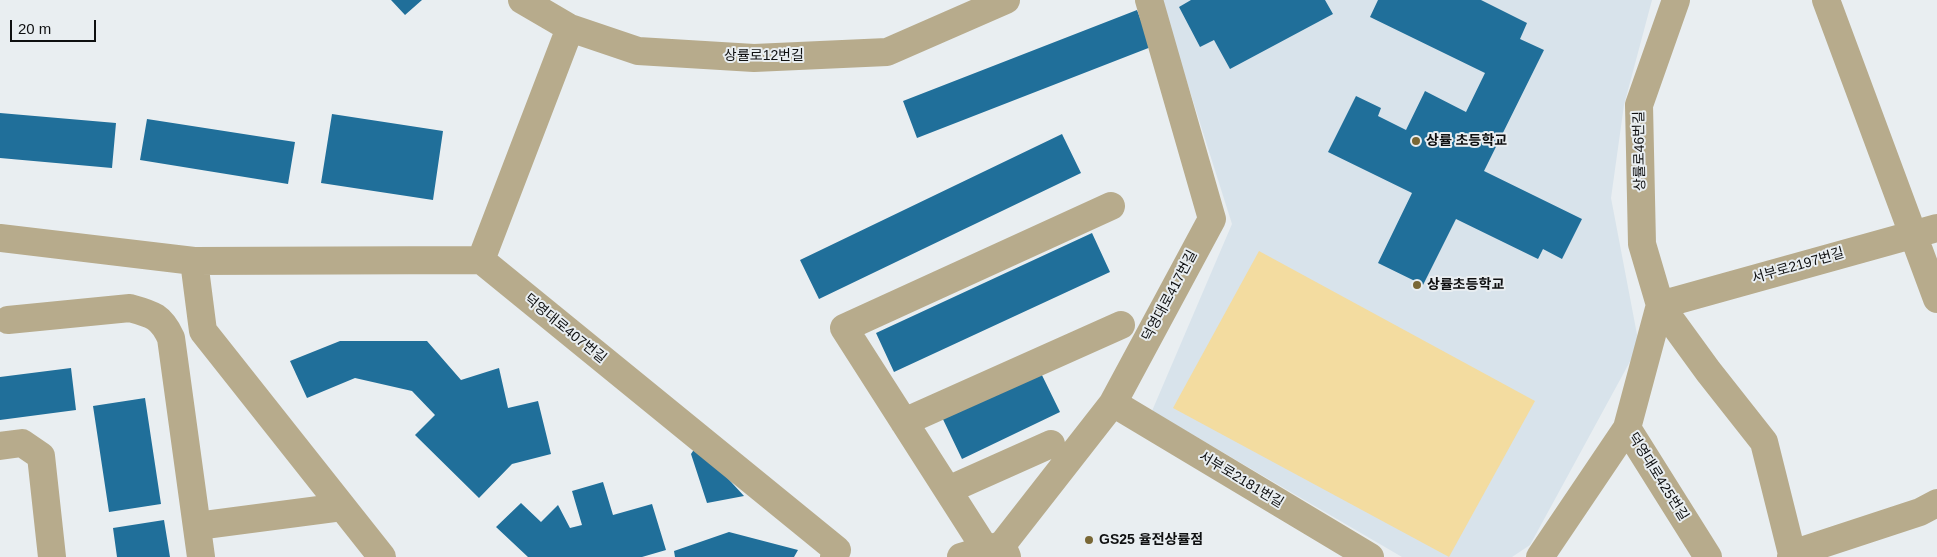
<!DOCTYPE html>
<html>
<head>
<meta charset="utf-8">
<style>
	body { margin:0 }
	#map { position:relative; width:1937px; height:557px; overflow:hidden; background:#e9eef1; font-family:Arial,sans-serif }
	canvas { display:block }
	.scale { position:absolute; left:10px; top:20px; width:86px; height:22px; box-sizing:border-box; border:2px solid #0f1011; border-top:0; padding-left:6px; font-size:15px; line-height:18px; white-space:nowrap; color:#0f1011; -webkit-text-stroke:4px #e9eef1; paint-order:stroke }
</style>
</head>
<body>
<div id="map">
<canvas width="1937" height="557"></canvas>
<div class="scale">20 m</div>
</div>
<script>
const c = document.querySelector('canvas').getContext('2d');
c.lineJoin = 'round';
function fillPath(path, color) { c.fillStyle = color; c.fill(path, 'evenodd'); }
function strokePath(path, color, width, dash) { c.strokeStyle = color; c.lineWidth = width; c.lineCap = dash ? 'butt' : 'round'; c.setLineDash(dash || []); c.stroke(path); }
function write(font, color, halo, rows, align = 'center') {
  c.font = font + ' Arial,"Noto Sans KR",sans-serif'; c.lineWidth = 4; c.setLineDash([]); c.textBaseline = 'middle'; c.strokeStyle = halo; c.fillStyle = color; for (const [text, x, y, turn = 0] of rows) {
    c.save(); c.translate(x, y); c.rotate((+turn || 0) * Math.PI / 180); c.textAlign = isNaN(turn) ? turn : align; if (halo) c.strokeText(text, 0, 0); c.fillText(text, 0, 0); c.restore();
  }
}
fillPath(new Path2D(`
	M1161,0H1652L1624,105L1611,198L1639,345L1530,545L1512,557H1402L1152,411L1232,224Z`), '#d8e3eb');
fillPath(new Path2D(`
	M1259,251L1535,401L1449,557L1173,408Z`), '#f3dca0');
fillPath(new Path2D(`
	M391,0H422L405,15Z
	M1191,0H1325L1333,14L1230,69L1214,40L1200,47L1179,7Z
	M1378,0H1481L1527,23L1520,39L1544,50L1484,171L1582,219L1562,259L1543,249L1538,259L1456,219L1423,285L1378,263L1412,193L1328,152L1356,96L1381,108L1378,116L1406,130L1425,91L1466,112L1485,73L1370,17Z
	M1137,10L1151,47L917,138L903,101Z
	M0,113L116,123L112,168L0,158Z
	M332,114L443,131L433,200L321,183Z
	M147,119L295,142L288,184L140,160Z
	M1062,134L1081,173L819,299L800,260Z
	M1092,233L1110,272L894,372L876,333Z
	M340,341H427L461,380L499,368L508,408L538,401L551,454L512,464L479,498L415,435L435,415L412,391L355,378L307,398L290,361Z
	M1037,365L1060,412L962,459L939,411Z
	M71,368L76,410L0,420V377Z
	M145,398L161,504L109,512L93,406Z
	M697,445L744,496L707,503L691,454Z
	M603,482L613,515L652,504L666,550L642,557H528L496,527L521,503L541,522L558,505L570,528L582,525L572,491Z
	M164,520L170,557H117L113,528Z
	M729,532L798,550L794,557H675L674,551Z`), '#206f9a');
strokePath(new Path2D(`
	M522,0L570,28L638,51L754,58L887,52L1006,0
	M1676,0L1639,105L1642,244L1660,305L1708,371L1764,442L1792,554L1791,557
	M1826,0L1937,299
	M570,28L481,260L837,550L834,557
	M0,238L194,261L481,260
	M194,261L203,331L382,557
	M1660,305L1937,228
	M1660,305L1627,428L1708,557
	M8,320L130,308C152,314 161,316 171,338L201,557
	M1113,403L1370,557
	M904,422L1121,325
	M0,446L22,443L41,456L52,557
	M948,490L1051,444
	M197,526L342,507
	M986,550L844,328L1111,206
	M961,557L1002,545
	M1007,557L1002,545L1113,403L1212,219L1149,0
	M1540,557L1627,428
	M1794,557L1792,554L1920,512L1937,503`), '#b7ab8c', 28);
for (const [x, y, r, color] of [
	[1416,141,5,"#796735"],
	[1417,285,5,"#796735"],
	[1089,540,5,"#796735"]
]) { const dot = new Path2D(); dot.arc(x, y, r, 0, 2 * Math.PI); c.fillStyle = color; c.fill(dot); strokePath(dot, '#e9eef1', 2); }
write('14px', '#0f1011', '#e9eef1', [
	["상률로12번길",764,56],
	["상률로46번길",1640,151,-91],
	["서부로2197번길",1798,266,-16],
	["덕영대로417번길",1170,296,-62],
	["덕영대로407번길",565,329,39],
	["덕영대로425번길",1658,477,58],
	["서부로2181번길",1241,480,31]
]);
write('bold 14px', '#0f1011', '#e9eef1', [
	["상률 초등학교",1426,141],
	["상률초등학교",1427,285],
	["GS25 율전상률점",1099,540]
], 'left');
</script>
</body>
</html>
